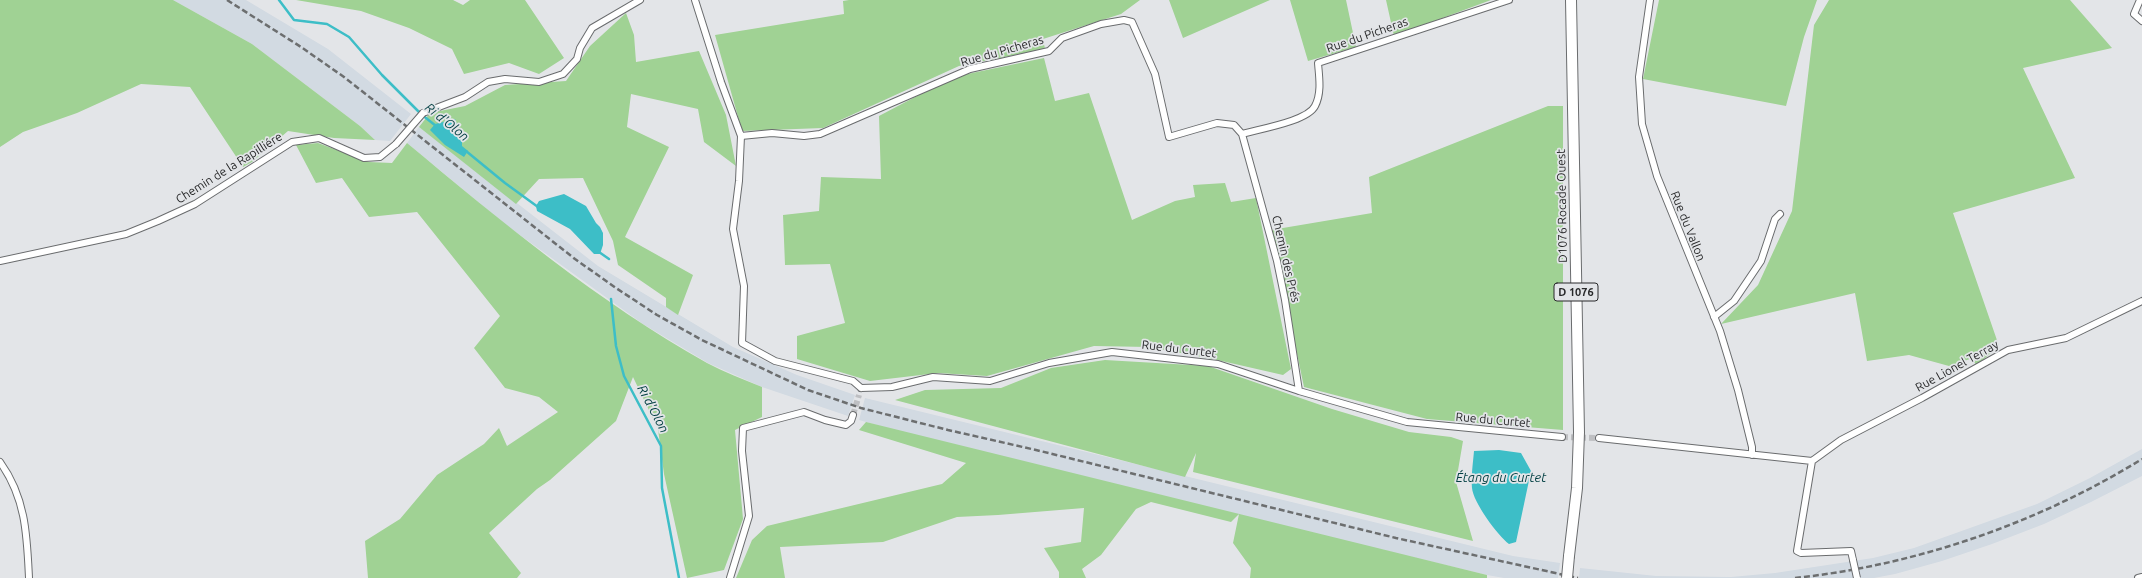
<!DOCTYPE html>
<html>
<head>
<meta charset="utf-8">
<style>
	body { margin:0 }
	canvas { display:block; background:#e3e5e8 }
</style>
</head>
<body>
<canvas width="2142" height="578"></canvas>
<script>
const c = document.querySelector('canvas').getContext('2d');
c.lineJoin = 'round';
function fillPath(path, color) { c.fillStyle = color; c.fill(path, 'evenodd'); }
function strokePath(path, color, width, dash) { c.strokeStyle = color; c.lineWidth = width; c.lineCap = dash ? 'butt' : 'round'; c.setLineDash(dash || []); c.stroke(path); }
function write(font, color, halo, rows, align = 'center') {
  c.font = font + ' Ubuntu,sans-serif'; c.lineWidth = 3.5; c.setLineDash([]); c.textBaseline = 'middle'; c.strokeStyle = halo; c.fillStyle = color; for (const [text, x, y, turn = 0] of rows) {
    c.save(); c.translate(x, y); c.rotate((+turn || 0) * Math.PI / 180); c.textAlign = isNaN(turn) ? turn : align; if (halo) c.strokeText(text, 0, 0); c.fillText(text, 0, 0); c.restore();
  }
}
fillPath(new Path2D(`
	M173,0H246L328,49L411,114L390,141L375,140L360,126L252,44Z
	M419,127L598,266L733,347L797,375L855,395L848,416L762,387L708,363L643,324L506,225L407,143Z
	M865,398L1513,556L1560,563L1558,578H1504L1487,575L948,445L859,420Z
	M2142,449V476L2091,502L2044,524L1992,544L1942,561L1895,574L1874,578H1579L1580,568L1656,576L1731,577L1775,573L1873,558L1914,548L2037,504L2090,478Z`), '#d2dae2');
fillPath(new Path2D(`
	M0,0H173L252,44L360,126L375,140L334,138L288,131L252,162L243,167L190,87L141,84L77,113L23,132L0,147Z
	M296,0H453L463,5L470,0H525L564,58L539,74L509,63L464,74L452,49L409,28L361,11Z
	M849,0H1140L1121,14L1043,39L1045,49L959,66L823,128L742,131L715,35L844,14L843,1Z
	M1169,0H1270L1183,38Z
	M1290,0H1346L1356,47L1308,61Z
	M1386,0H1491L1394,36Z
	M1659,0H1817L1804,37L1786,106L1643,79Z
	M1829,0H2070L2112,48L2023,68L2075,178L1953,213L1999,346L1977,365L1970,359L1949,366L1909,355L1867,361L1855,293L1721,324L1758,285L1792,211L1814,25Z
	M626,13L634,35L636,62L699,51L726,115L736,166L704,142L698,109L631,94L627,127L669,147L625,237L693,275L678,315L666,307V298L618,265L613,241L583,178L539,179L516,204L419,127L430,113L465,106L505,85L566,81L590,46Z
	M1044,58L1055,101L1089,93L1132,220L1175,201L1195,197L1193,185L1225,183L1231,202L1256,198L1291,369L1283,375L1213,359L1149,347L1094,346L987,376L938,373L870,381L797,359V336L845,323L830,264L785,265L783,215L819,211L821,177L881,179L879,116L953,77Z
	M1548,106H1563V430L1427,419L1304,387L1271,230L1372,213L1369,177Z
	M318,143L369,162L392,163L407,143C502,222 598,302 707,363C724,372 743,379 762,387V417L735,430L743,519L724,570L687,578L664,474L658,429L633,377L616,421L550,480L537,489L489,533L521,573L517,578H368L365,541L400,519L437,475L484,444L499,428L507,446L558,412L539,397L505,388L474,348L500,316L417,212L369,217L342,178L316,183L296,145Z
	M1105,360L1208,366L1332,409L1409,432L1451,437L1463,441L1456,482L1473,541L1193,472L1196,453L1185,477L895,400L925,390L1001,388L1051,368Z
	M866,422L1487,575V578H1250L1251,568L1233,543L1239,514L1231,522L1151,502L1136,509L1101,555L1082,569L1086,578H1059V572L1044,548L1081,542L1084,508L998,515L957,517L883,542L780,547L785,578H736L752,540L767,526L942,484L966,463L859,430Z`), '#a0d294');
fillPath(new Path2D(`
	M455,119L462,139V146L468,151L464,157L445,145L430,130L435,124Z
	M564,194L586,206L596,223L600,227L603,233V245L600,254H594L570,229L537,211L536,206L539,201Z
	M1499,450L1521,453L1531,471L1516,542L1509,544C1498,536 1473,502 1472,488C1471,476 1473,463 1474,451Z`), '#3dbec7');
strokePath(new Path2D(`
	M279,0L294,20L327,24L349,37L382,75L421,114L436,126
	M466,151L505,183L538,207
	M599,252L609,259
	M611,299L616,346L624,376L661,446L662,488L679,578`), '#3dbec7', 2.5);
strokePath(new Path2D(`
	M853,415L859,395
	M1562,437L1599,438`), '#bebfc2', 6, [6, 3]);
const street = new Path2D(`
	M695,0L721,82L741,136L739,181L733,229L744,286L742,343L775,361L853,381L861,388
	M1650,0L1639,77L1642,124L1657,176L1720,331L1738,390L1752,447V455
	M2140,0L2134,14L2142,21
	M423,113L465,97L488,82L505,79L539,82L563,74L577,59L580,48L592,28L640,0
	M1242,134C1259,129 1308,121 1315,106C1322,93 1319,76 1318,63L1509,0
	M741,136L772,133L804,136L820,134L970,69L1049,51L1062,38L1101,24L1124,20L1132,22L1155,74L1169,137L1217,123L1234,125L1242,134L1277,261L1285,300L1299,391
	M0,261L126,234L158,221L195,204L292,142L319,138L364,158L380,157L396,144
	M1714,317L1734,301L1761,261L1775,219L1780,214
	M861,388L892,387L933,377L990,381L1049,363L1112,352L1218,364L1299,391L1407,422L1562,437
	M1599,438L1812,461
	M1812,461L1841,440L1922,398L2008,350L2066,338L2142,301
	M1812,461L1797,551L1801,553L1851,551L1853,560
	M0,462C26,498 27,536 29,578
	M730,578L749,516L742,451L743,428L804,412L825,420L846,425L851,421L853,415
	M2138,578L2142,577`);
const primary = new Path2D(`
	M1569,556L1577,488L1579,432L1571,0`);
strokePath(street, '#6a6c6e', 8);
strokePath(primary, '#6a6c6e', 12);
strokePath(street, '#fff', 6);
strokePath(primary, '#fff', 10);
strokePath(new Path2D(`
	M227,0L301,47L344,77L575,259L616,288L657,315L702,340L808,390L861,408L948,430L1036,450L1396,538L1578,578
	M1795,578C1917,565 2038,523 2142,459`), '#6c6e6f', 2.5, [6, 3]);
const streetBridge = new Path2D(`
	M396,144L423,113
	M1853,560L1857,578`);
const primaryBridge = new Path2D(`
	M1567,578L1569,556`);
strokePath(streetBridge, '#6a6c6e', 8, []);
strokePath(primaryBridge, '#6a6c6e', 12, []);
strokePath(streetBridge, '#fff', 6);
strokePath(primaryBridge, '#fff', 10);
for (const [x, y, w] of [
	[1576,292,44]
]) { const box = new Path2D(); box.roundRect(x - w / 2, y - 9, w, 18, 3); c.fillStyle = '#e3e5e8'; c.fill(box); strokePath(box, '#28292a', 1); }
write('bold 11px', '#28292a', null, [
	["D 1076",1576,292]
]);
write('12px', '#28292a', '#e3e5e8', [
	["Rue du Picheras",1367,35,-19],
	["Rue du Picheras",1002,51,-16],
	["Chemin de la Rapilliére",229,168,-32],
	["D1076 Rocade Ouest",1562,206,-91],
	["Rue du Vallon",1688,226,68],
	["Chemin des Prés",1286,259,77],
	["Rue du Curtet",1179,349,7],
	["Rue Lionel Terray",1957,366,-29],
	["Rue du Curtet",1493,420,5]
]);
write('italic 13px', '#023f42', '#e3e5e8', [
	["Ri d'Olon",447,122,39],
	["Ri d'Olon",653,409,62],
	["Étang du Curtet",1501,478]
]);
</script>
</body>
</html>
